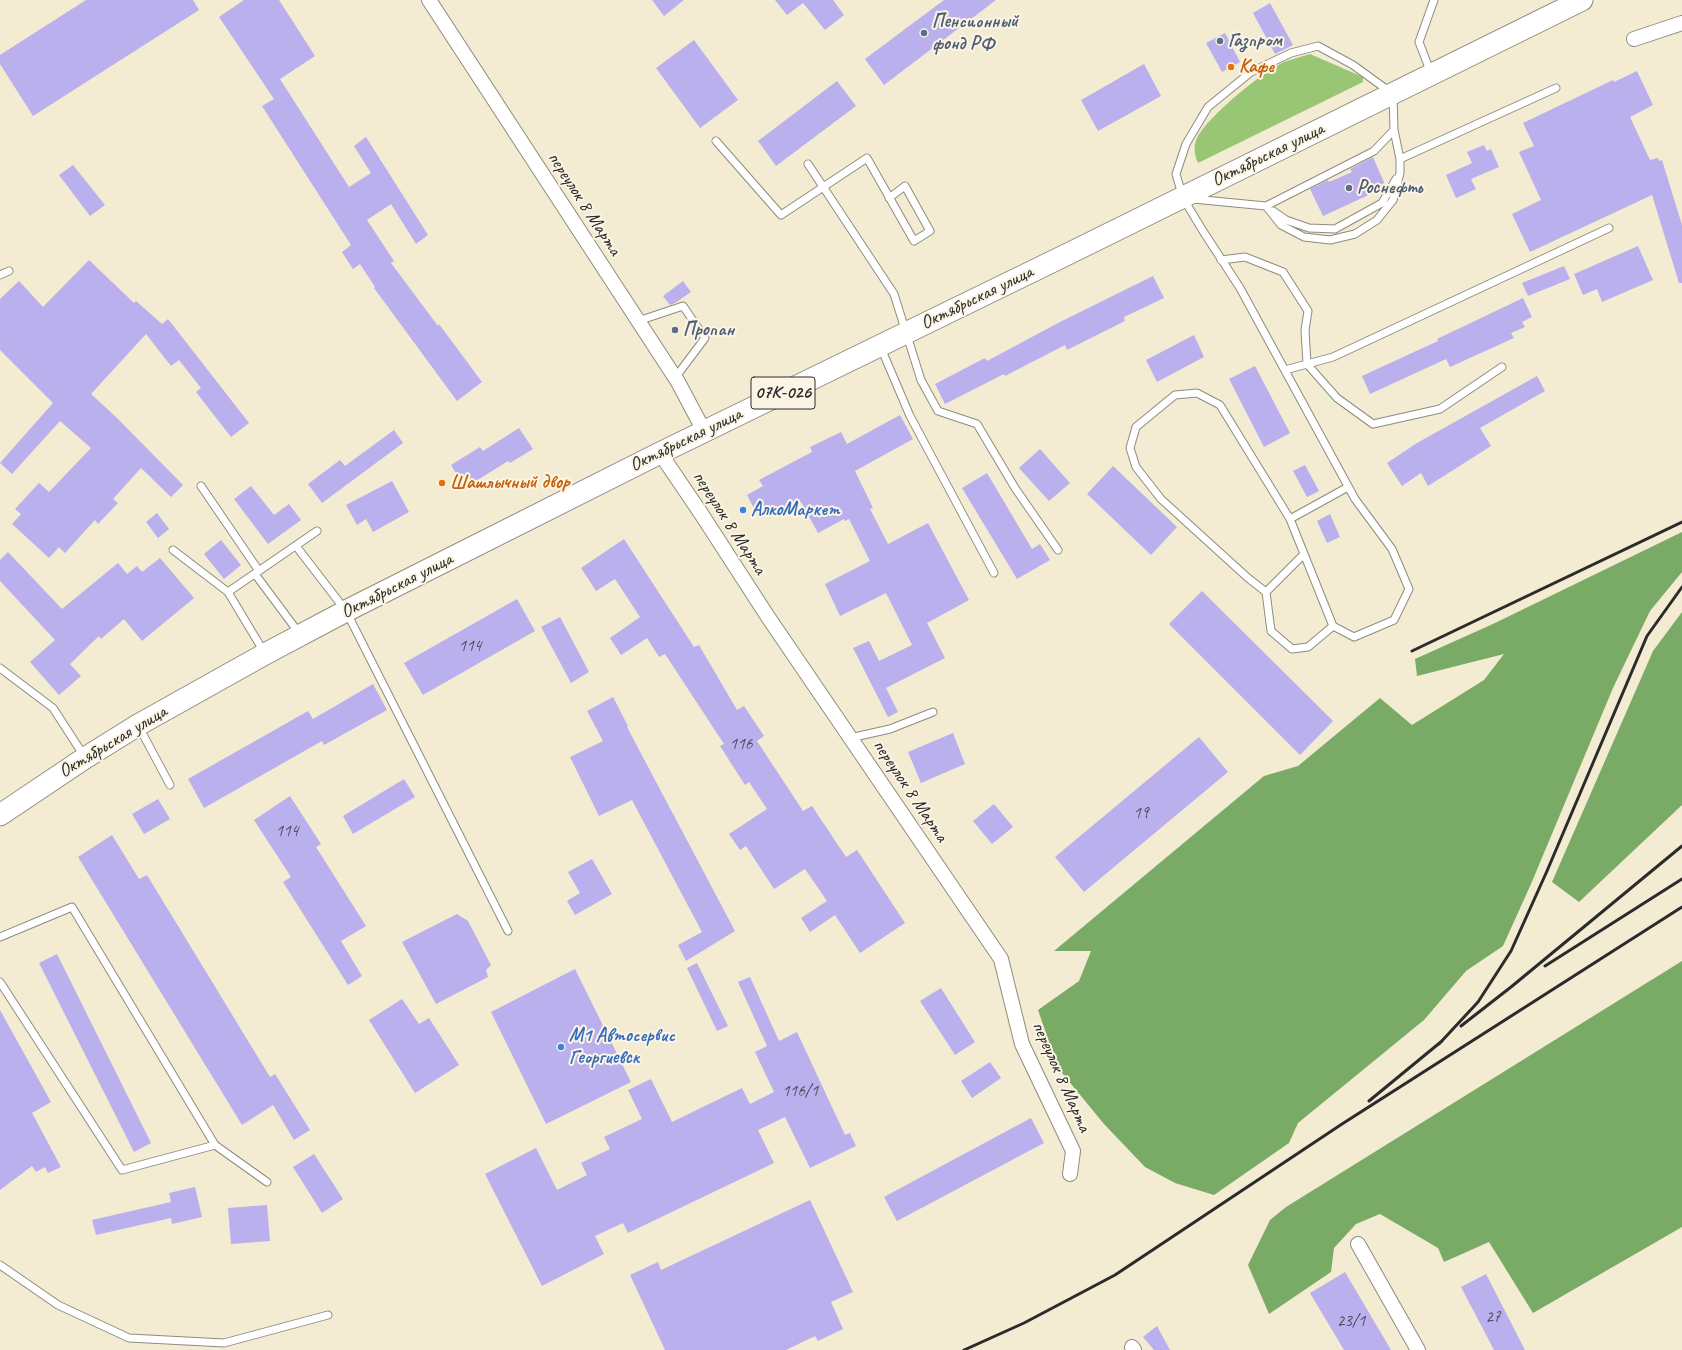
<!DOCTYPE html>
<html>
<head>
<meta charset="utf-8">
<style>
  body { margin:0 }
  canvas { display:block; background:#f3ebd2 }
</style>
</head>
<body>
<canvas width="1682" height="1350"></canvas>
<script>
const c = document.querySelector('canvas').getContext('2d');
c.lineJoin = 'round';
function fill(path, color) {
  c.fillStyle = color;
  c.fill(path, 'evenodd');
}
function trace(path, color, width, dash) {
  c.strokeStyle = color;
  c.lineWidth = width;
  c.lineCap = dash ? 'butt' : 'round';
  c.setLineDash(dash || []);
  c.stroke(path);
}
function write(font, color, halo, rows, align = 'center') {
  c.font = font + ' Caveat,sans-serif';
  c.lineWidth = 4;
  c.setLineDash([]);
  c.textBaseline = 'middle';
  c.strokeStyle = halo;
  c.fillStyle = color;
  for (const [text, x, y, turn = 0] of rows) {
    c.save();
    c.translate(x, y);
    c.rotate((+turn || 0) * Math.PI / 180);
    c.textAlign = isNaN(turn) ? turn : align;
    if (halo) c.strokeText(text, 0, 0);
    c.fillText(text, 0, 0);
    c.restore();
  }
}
const green = new Path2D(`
  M1310,54l53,23v5l-165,81c-4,-9 -5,-18 0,-27 11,-20 64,-64 86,-74 8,-3 17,-5 26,-8z`);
const forest = new Path2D(`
  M1682,532v40l-32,39 -37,77 -82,196 -28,62 -37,25 -42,49 -126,103 -9,20 -75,52 -39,-12 -30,-16 -41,-43 -46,-56 -20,-58 41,-29 12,-30h-37l210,-175 34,-10 82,-68 32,27 72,-45 20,-26 -87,22 -2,-17 80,-36z
  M1682,612v193l-103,97 -27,-20 101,-231z
  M1682,961v266l-149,86 -44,-71 -45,20 -6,-14 -58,-34 -24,10 -22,24 -3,24 -62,42 -21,-49 22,-45 16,-13z`);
const building = new Path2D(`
  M86,0h107l6,10 -166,106 -33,-52v-9z
  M244,0h35l36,56 -35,23 69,108 22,-14 -17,-27 12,-9 62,98 -12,9 -25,-40 -24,16 27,41 -3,2 47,63 1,-2 43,58 -25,19 -83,-113 1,-1 -15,-23 -7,5 -11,-17 9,-7 -89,-139 12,-7 -55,-82z
  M652,0h32l-20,16z
  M775,0h58l11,15 -19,15 -22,-27 -16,12z
  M944,0h52l-112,85 -19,-26z
  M1270,3l23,42 -18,9 -22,-41z
  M1225,33l15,29 -18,10 -16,-29z
  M694,40l44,60 -38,28 -44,-60z
  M1144,64l17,32 -63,35 -17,-31z
  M1637,71l16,34 -23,12 20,43 8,-2 1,3 3,-1 20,65v58h-3l-27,-88 -122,57 -18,-38 29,-14 -22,-48 15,-6 -11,-23 90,-43 1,2z
  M837,81l19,25 -80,60 -18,-25z
  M1484,145l3,6 4,-2 8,18 -28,12 5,10 -20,9 -10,-23 26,-12 -5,-11z
  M1373,157l13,30 -63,29 -13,-27 18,-9 1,2 23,-10 -2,-3z
  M73,165l32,40 -15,11 -31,-41z
  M1638,246l15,34 -51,22 -5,-13 -14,6 -9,-21z
  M89,260l45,43 2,-2 26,23 6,-5 81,104 -18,14 -35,-45 5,-4 -22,-28 -8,6 -25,-32 -55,60 26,24 66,67 -12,12 -30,-29 -28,31 5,4 -20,21 -3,-4 -30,33 -6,-6 -10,11 -37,-34 9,-10 -6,-5 24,-26 10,9 42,-44 -31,-27 -48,53 -12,-11 53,-60 -53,-53v-51l19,-18 24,26z
  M1564,266l6,13 -42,17 -6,-13z
  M1153,276l11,22 -40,19 1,4 -58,29 -2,-5 -60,31 -1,-2 -59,30 -10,-20 50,-26 2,3 71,-38z
  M683,281l8,11 -16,11 -5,2 -7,-9z
  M1523,298l9,19 -10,5 3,5 -14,6 3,5 -64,29 -4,-8 -76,35 -8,-18 76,-35 -1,-2z
  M1194,335l10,22 -47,25 -11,-22z
  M1255,366l35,67 -26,14 -35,-68z
  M1537,376l8,15 -65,37 11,18 -63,40 -7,-13 -19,13 -15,-23 30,-20z
  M900,415l13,24 -58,32 18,37 -3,1 18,35 40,-21 41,77 -42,23 18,35 -59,30 12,24 -10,5 -35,-69 16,-7 10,20 33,-16 -26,-52 -46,23 -15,-32 45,-23 -21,-42 -4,2 -1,-2 -26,14 -17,-31 -27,14 -3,-5 -12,7 -12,-23 16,-9 -4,-6 53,-28 -2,-5 31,-15 6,12z
  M519,428l14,21 -23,14 -2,-2 -43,27 -14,-23 29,-18 3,4z
  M394,430l9,13 -81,60 -14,-19 32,-24 5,6z
  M1040,449l30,34 -21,18 -30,-33z
  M1305,465l14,26 -12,6 -14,-26z
  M1113,466l64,61 -26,28 -64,-61z
  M987,473l45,76 8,-5 10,16 -33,19 -55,-91z
  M392,481l17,31 -36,20 -7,-13 -9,6 -11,-20z
  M251,486l23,29 15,-11 12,16 -33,24 -34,-45z
  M157,513l12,16 -11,9 -12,-16z
  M1330,514l10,23 -13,6 -10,-22z
  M624,539l70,108 5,-2 38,65 7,-4 20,30 -7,5 46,70 9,-5 34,51 11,-7 48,73 -45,30 -25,-38 -25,17 -9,-14 26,-17 -22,-32 -31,20 -28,-43 -6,4 -11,-16 38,-25 -18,-27 -4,3 -25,-39 4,-2 -59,-90 -6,3 -12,-19 -26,17 -11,-17 30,-21 -25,-38 -19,12 -15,-23z
  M221,540l20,25 -17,14 -20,-25z
  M8,552l54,57 56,-46 9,11 10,-8 5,6 18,-14 34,40 -52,43 -18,-22 -23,20 -2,-3 -29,28 11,12 -22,19 -29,-33 25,-22 -55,-59v-21z
  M1202,591l131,130 -33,34 -131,-131z
  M517,599l18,32 -112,64 -19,-32z
  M560,617l29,55 -18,11 -30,-56z
  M373,684l14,26 -63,35 -2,-4 -118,67 -16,-29 120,-68 5,8z
  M613,697l15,29 -1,1 108,204 -49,30 -8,-16 24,-13 -70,-132 -33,16 -29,-59 33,-16 -16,-30z
  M953,733l12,31 -44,19 -13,-31z
  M1199,737l29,35 -144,120 -29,-35z
  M404,779l11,18 -62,37 -10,-18z
  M290,796l31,48 -5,3 50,79 -25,15 21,35 -14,9 -65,-103 8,-5 -37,-57z
  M158,799l12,20 -26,15 -12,-20z
  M994,804l19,23 -21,17 -19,-23z
  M112,835l27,44 8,-4 123,202 5,-3 35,56 -16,10 -21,-35 -31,20 -164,-268z
  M592,859l20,35 -37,21 -8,-14 13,-8 -12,-21z
  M457,914l11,7 23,44 -5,5 2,7 -52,27 -34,-62z
  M57,954l94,189 -17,9 -95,-189z
  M697,963l31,63 -11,5 -30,-63z
  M575,969l56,113 -85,42 -55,-112z
  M750,977l29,64 18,-9 48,103 5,-2 6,13 -46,22 -25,-51 -27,13 16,33 -146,70 -5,-10 -28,13 9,18 -62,32 -57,-112 51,-26 21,42 30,-15 -6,-12 29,-14 -6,-12 38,-18 -14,-29 23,-11 21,43 70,-34 8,16 24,-12 -19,-40 12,-6 -29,-64z
  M941,988l34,54 -20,13 -35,-54z
  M402,999l17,25 10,-6 30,47 -44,28 -46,-73z
  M0,1010l51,92 -19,11 29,54 -13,6 -3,-6 -9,5 -4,-6 -32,24z
  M990,1062l11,16 -29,20 -11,-17z
  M1031,1118l13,25 -147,78 -13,-24z
  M314,1154l29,45 -21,14 -29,-46z
  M195,1187l7,30 -30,7 -1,-6 -75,17 -4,-15 79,-18 -2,-9z
  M810,1200l43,92 -22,10 12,27 -25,12 -3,-5 -29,14h-121l-35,-75 28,-13 3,8z
  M267,1205l3,36 -39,3 -3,-36z
  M1345,1272l46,78h-47l-34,-57z
  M1486,1274l39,76h-31l-33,-63z
  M1157,1326l13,24h-16l-11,-13z`);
const lane = new Path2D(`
  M1431,73l-12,-31 15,-42
  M716,141l65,74 86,-57 47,83 16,-10 -25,-45 -16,12
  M1400,159l156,-71
  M808,164l86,130 27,86 17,31 39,13 38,64 43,62
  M1193,199l73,7 108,-55 20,-21 -1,-36 -40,-29 -35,-19 -27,7 -40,19 -43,35 -22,37 -10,30 7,24 20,33 37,57 115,211 37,50 17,40 -15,31 -40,17 -21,-11 -43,-107 -70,-114 -23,-12 -22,2 -39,32 -6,21 6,19 25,32 87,79 18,14 5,39 21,18 16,-2 25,-21
  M1266,206l15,19 23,12 26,3 25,-6 22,-14 16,-20 7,-27v-14l-6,-29
  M1273,211l13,9 23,8 26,1 47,-26 14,-24
  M1221,260l24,-3 38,15 25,39 -3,19 2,34 30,34 36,26 67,-15 62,-42
  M0,275l9,-4
  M638,321l45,-15 22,32 -30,40
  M881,348l29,68 84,157
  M1285,370l48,-13 276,-129
  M201,486l58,85
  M1290,519l58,-32
  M296,546l50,65 162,320
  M173,550l55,42 36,60
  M255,574l44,59
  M228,592l89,-61
  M1266,592l38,-38
  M0,668l53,40 31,48
  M139,727l31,58
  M850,738l40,-9 43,-17
  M0,937l72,-30 143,238 -93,25 -122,-188
  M215,1145l52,37
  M0,1265l58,40 71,33 95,5 104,-28`);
const street = new Path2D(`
  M429,0l249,382 26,49
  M1634,39l48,-16
  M660,453l42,62 66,102 233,342 21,85 51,107 -3,23
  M1358,1244l60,106
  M1132,1347l2,3`);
const primary = new Path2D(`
  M0,815l85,-57 53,-33 127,-71 81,-43 314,-158 414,-202 508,-251`);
const rail = new Path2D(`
  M1412,651l270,-129
  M1545,966l137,-87
  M1461,1026l50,-39 171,-141
  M1439,1044l39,-42 33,-51 36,-80 100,-235 35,-49
  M1369,1101l73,-60
  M964,1350l60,-27 91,-48 227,-151 340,-217`);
const markers = [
  [924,33,4,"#5c6f8a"],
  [1220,41,4,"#5c6f8a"],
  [1231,67,4,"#e8710a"],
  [1349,188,4,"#5c6f8a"],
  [675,330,4,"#5c6f8a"],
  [442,483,4,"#e8710a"],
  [743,510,4,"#3f7fe0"],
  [561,1047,4,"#3f7fe0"]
];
const numberNames = [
  ["114",470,647],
  ["116",741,745],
  ["19",1141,814],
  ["114",287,832],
  ["116/1",800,1092],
  ["27",1493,1318],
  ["23/1",1351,1322]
];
const shields = [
  [783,393,64]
];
const shieldNames = [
  ["07К-026",783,393]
];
const serviceNames = [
  ["Пенсионный",932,22],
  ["фонд РФ",932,44],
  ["Газпром",1228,41],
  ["Роснефть",1357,188],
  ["Пропан",683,330]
];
const foodNames = [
  ["Кафе",1239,67],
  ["Шашлычный двор",450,483]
];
const streetNames = [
  ["Октябрьская улица",1268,155,-26],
  ["переулок 8 Марта",584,204,57],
  ["Октябрьская улица",977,298,-26],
  ["Октябрьская улица",686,440,-26],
  ["переулок 8 Марта",729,523,57],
  ["Октябрьская улица",397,586,-27],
  ["Октябрьская улица",113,742,-31],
  ["переулок 8 Марта",910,791,56],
  ["переулок 8 Марта",1061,1077,66]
];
const shopNames = [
  ["АлкоМаркет",751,510],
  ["М1 Автосервис",569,1036],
  ["Георгиевск",569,1058]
];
fill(green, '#99c674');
fill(forest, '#7aab66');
fill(building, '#bab0ed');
trace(lane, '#8f8b7e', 9);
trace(street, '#8f8b7e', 16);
trace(primary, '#8f8b7e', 23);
trace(lane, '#fff', 7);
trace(street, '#fff', 14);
trace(primary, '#fff', 21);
trace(rail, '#2b2b2b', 3);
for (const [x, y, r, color] of markers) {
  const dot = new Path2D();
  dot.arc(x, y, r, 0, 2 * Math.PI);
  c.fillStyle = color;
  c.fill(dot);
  trace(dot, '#fcf5e5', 1.5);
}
write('17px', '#4f4c5c', null, numberNames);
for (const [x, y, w] of shields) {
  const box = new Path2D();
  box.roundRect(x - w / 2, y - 16, w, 32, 3);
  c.fillStyle = '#fcf5e5';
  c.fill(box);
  trace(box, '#2b2b2b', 1);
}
write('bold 18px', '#2b2b2b', null, shieldNames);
write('bold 19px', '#4e5e75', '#fcf5e5', serviceNames, 'left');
write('bold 19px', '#c56008', '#fcf5e5', foodNames, 'left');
write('19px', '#2b2b2b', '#fcf5e5', streetNames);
write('bold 19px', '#366cbe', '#fcf5e5', shopNames, 'left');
</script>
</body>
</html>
